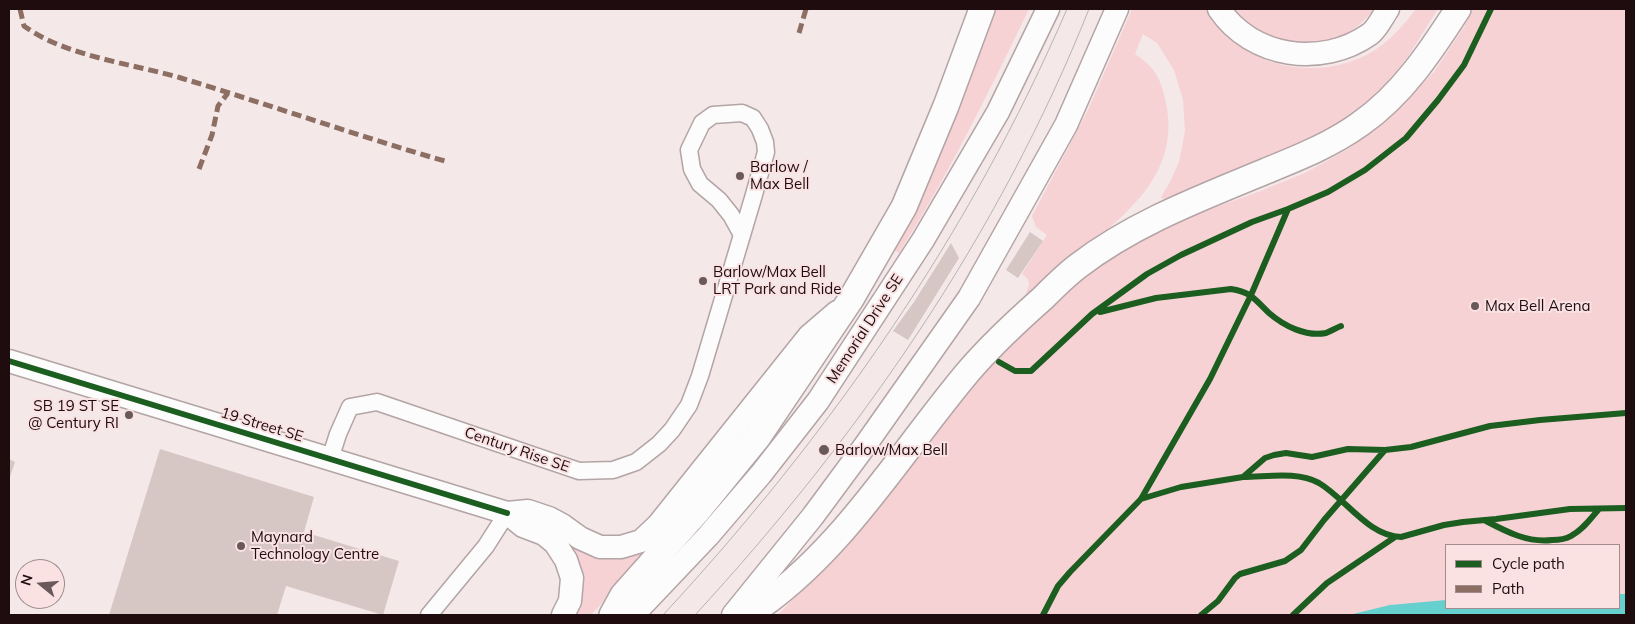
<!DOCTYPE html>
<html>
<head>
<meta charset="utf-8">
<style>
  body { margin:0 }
  #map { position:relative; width:1635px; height:624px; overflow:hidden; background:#f4e8e8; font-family:Mulish,sans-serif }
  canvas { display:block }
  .frame { position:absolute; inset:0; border:10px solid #1f0c0e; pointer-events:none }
  .legend { position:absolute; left:1445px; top:544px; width:175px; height:65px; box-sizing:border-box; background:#fae2e3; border:1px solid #a28c8e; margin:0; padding:6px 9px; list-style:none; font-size:15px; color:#1f0c0e }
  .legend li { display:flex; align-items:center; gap:10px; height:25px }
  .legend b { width:25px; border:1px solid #a28c8e }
  .north { position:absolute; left:15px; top:559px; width:50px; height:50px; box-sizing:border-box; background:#fae2e3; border:1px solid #a28c8e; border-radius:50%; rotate:287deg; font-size:14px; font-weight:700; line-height:20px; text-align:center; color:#1f0c0e }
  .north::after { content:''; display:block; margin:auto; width:18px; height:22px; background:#6a595a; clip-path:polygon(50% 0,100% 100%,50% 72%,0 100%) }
</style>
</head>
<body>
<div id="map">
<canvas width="1635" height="624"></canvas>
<div class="frame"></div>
<ul class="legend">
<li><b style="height:6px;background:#1b5e20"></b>Cycle path</li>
<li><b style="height:6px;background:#8d6e63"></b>Path</li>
</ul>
<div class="north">N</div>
</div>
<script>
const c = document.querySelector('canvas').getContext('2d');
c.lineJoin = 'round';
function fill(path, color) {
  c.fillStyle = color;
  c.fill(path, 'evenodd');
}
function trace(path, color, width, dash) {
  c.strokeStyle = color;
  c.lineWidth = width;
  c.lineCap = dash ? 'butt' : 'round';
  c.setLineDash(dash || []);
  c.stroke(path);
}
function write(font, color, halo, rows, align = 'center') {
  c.font = font + ' Mulish,sans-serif';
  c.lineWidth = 4;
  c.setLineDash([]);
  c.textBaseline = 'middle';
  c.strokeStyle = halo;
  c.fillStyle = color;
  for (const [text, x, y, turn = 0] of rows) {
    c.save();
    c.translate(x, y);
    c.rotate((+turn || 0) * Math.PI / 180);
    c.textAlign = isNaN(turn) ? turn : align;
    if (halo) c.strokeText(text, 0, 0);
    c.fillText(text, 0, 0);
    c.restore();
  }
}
const green = new Path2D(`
  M994,9h35c-40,83 -81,166 -130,244l-6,-4 88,-202z
  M1132,9h75c6,9 13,19 21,27 40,39 110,43 154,9 13,-10 24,-23 34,-36h22l-31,49 -26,33 -28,27 -27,19 -159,66 -6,-6 9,-15 9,-20 6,-31 -2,-31 -9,-30 -17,-27 -14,-9 -8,20c21,14 26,25 31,49 14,67 -34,107 -81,145 -20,17 -41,35 -61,52l5,-16 -1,-5 -6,-5 25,-39 -11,-8 -4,-11 56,-106z
  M1230,9h144c-7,9 -17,19 -28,25 -20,11 -63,11 -83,2 -10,-4 -24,-20 -33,-27z
  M1473,9h153v606h-848l114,-122 19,-37 100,-115 69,-62 56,-37 63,-29 59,-21 47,-19 45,-25 42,-35 42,-41 30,-45zM1446,545h173v63h-173z
  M575,548c22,16 45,6 69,1l4,4 -57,62h-18l-2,-63z`);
const water = new Path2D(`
  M1619,594h7v21h-277l41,-10 56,-5v8h173z`);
const building = new Path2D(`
  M1030,232l13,9 -25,37 -12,-8z
  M951,243l8,15 -51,82 -15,-9 21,-29z
  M160,449l154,48 -10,35 95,29 -16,54 -97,-29 -9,29h-168z
  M9,459l6,3 -6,18z`);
const street = new Path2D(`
  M330,459l8,-25 12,-27 27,-5 202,69 34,-1 23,-8 23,-18 13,-14 17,-25 11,-29 53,-178 13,-46 -1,-10 -5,-13 -7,-11 -11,-5 -29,2 -11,8 -13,27 3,19 8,15 19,16 12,15 11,20
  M429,615l57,-69 21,-33`);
const secondary = new Path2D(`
  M1219,9c33,49 103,59 151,25 7,-5 13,-18 18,-25
  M9,361l498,152 21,-2 21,7 13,7 18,13 20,9h21l20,-6 17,-16 151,-189 28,-24
  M507,513l16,13 21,8 11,9 11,17 6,18 -2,23 -7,14
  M633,615l75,-79 53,-62 57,-73 105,-161 75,-128 50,-103
  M733,615l80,-99 51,-69 105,-149 97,-173 51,-116`);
const primary = new Path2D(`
  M612,615l11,-20 73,-82 62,-76 93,-138 53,-92 42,-101 36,-97
  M748,615c92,-59 151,-161 220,-243 23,-27 49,-51 75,-74 11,-11 23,-23 35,-32 56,-43 123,-68 188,-95 32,-13 65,-26 94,-47 42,-29 71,-73 98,-115`);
const tram = new Path2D(`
  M663,615c166,-179 307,-381 404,-606
  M695,615c164,-178 304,-380 394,-606`);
const quiet = new Path2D(`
  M20,9l4,17c43,31 106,37 157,52 89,27 177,58 267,84
  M799,33l7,-24
  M199,169l13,-34 6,-29 10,-13`);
const cycleway = new Path2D(`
  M1100,312l56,-14 75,-9c21,3 24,11 38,24 15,13 37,24 57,20 5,-2 10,-5 15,-7
  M9,361l498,152
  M999,362l16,9h16l61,-57 55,-40 34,-19 71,-33 36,-13 40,-17 37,-22 41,-32 32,-38 26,-35 27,-56
  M1243,477c24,0 54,-6 76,6 27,16 49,53 82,54l43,-12 19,-3 33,-3 74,-10 56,-1
  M1141,499l40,-12 62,-10 22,-19 9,-3 12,-2 26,4 36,-8 37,1
  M1486,521c21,11 42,22 66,19 6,0 14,-1 19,-4 12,-6 20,-18 28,-27
  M1043,615l15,-29 12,-14 71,-73 69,-120 41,-84 37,-86
  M1201,615l17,-14 17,-23 5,-4 45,-13 16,-11 23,-30 61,-70 26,-3 79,-21 50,-6 86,-7
  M1293,615l34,-32 68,-46`);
const markers = [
  [740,176,5,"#6a595a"],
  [703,281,5,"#6a595a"],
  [1475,306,5,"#6a595a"],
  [129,415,5,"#6a595a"],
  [824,450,6,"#6a595a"],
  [241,546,5,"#6a595a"]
];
const poiNames = [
  ["Barlow /",750,167],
  ["Max Bell",750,184],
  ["Barlow/Max Bell",713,272],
  ["LRT Park and Ride",713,289],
  ["Max Bell Arena",1485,306],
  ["SB 19 ST SE",119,406,"right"],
  ["@ Century RI",119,423,"right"],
  ["Barlow/Max Bell",835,450],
  ["Maynard",251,537],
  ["Technology Centre",251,554]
];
const streetNames = [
  ["Memorial Drive SE",865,329,-57],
  ["19 Street SE",262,425,17],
  ["Century Rise SE",517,450,19]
];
fill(green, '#f7d2d5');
fill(water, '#65d0ce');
fill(building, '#d7c7c4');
trace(street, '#b3a4a5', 19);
trace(secondary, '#b3a4a5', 25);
trace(primary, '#b3a4a5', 28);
trace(street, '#fdfcfc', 16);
trace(secondary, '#fdfcfc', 22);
trace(primary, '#fdfcfc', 25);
trace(tram, '#b7b2b2', 1);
trace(quiet, '#8d6e63', 5, [10, 5]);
trace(cycleway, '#1b5e20', 6);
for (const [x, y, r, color] of markers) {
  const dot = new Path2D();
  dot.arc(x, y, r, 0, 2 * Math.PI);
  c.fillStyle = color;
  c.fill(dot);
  trace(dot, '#fae2e3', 2);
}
write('15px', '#1f0c0e', '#fae2e3', poiNames, 'left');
write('15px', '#1f0c0e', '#fae2e3', streetNames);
</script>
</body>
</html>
